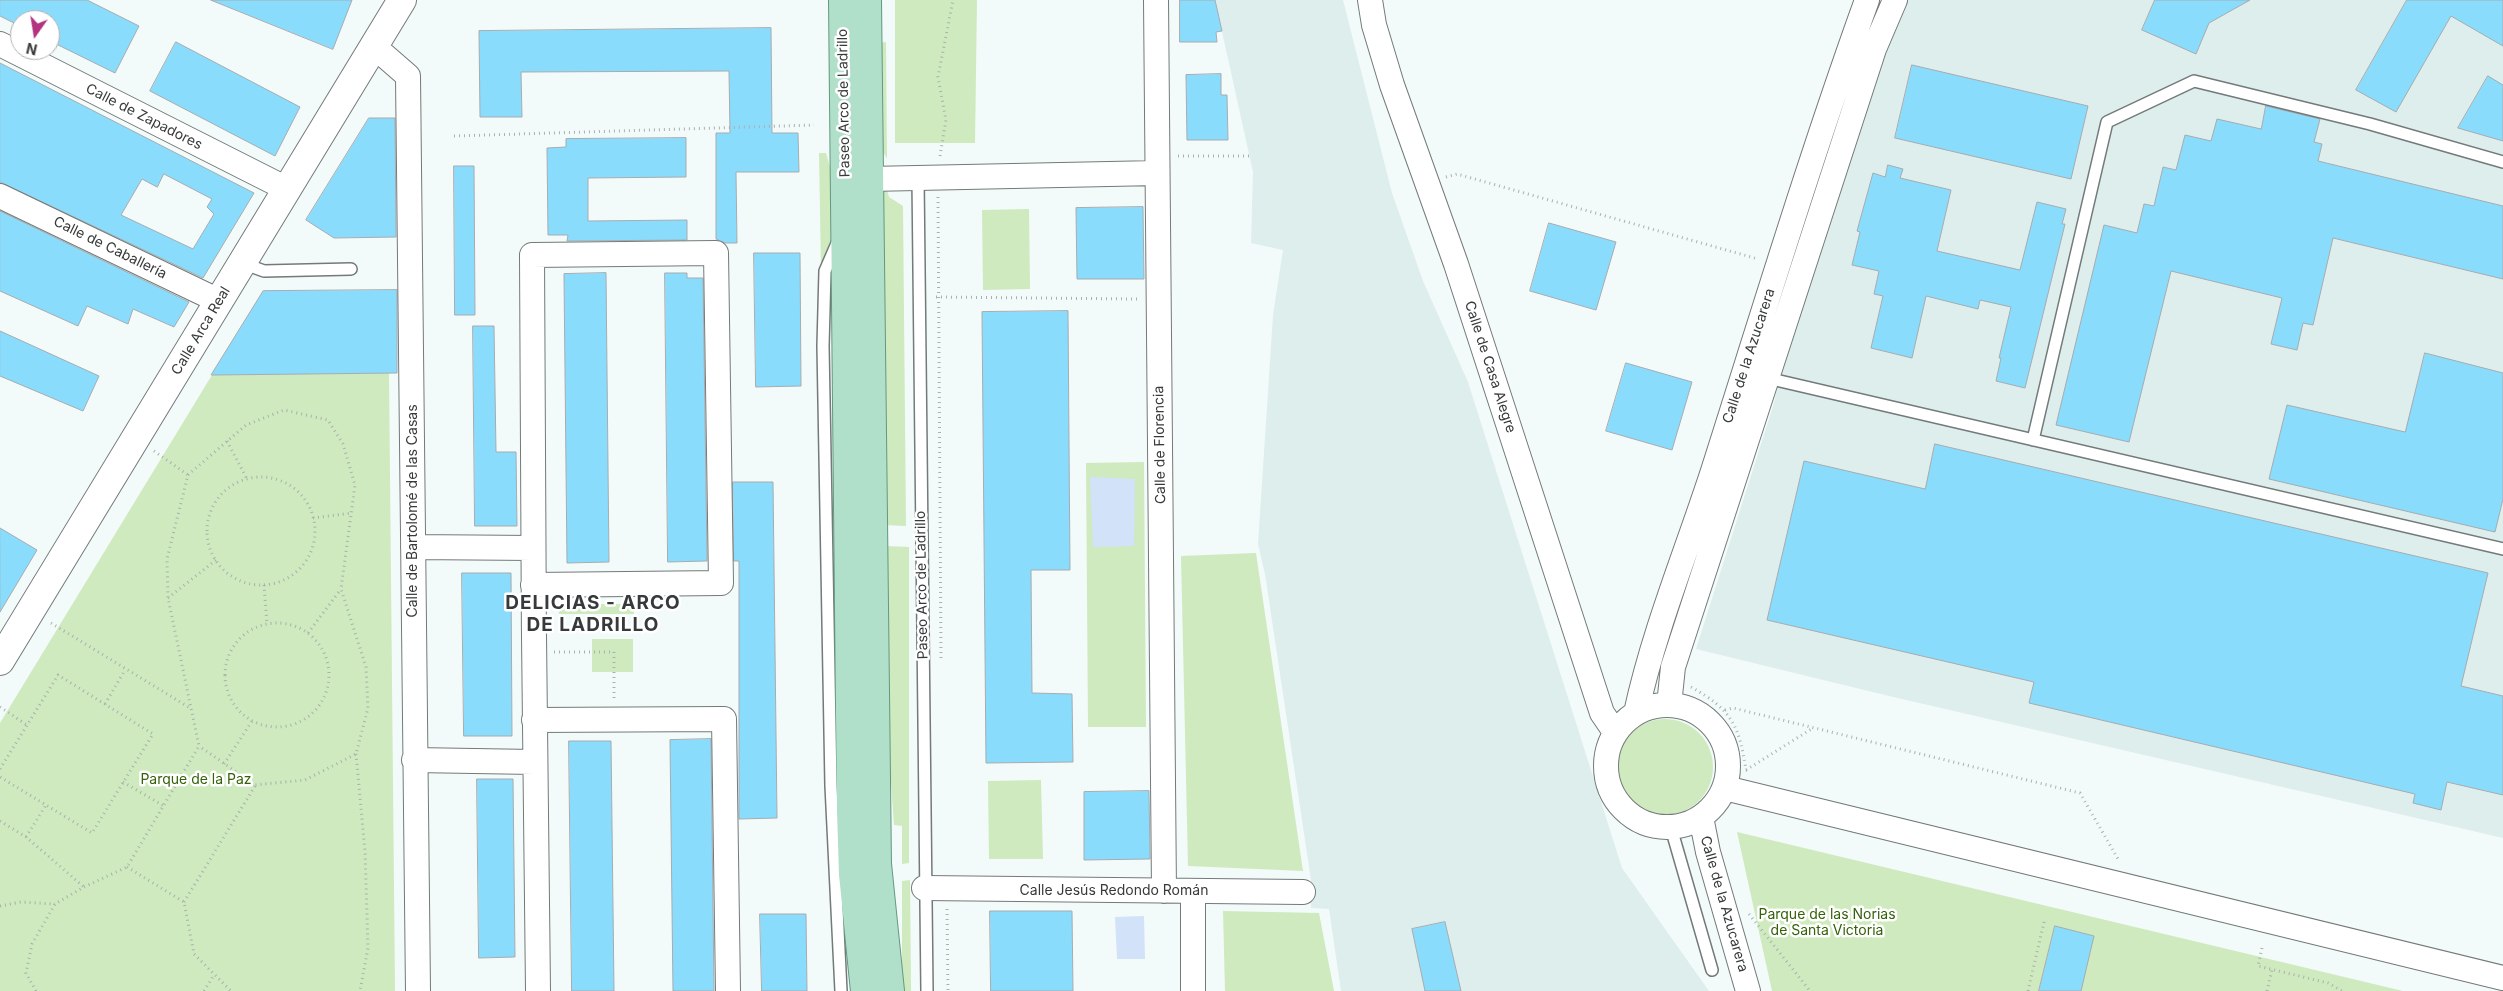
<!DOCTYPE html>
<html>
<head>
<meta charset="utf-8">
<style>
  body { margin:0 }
  #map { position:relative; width:2503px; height:991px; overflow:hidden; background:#f3fafa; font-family:Inter,sans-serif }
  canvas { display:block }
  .north { position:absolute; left:10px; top:10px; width:50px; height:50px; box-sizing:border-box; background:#fff; border:1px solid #afb0b0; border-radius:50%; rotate:193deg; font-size:14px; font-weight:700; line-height:20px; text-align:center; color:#373a3a }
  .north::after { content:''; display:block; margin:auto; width:18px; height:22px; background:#b23380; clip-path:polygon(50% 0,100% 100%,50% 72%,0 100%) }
</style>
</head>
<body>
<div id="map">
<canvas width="2503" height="991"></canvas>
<div class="north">N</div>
</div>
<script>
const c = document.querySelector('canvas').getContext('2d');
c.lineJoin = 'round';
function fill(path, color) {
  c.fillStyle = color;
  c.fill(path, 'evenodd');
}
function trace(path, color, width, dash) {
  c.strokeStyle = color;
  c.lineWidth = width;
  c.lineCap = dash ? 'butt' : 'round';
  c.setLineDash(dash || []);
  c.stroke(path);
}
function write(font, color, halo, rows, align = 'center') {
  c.font = font + ' Inter,sans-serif';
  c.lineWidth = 5;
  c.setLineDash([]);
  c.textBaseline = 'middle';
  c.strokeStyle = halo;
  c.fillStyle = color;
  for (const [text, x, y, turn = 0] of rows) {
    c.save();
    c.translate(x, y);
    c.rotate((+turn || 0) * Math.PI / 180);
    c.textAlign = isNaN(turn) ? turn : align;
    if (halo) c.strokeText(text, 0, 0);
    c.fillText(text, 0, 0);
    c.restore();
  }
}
const built = new Path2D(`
  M1215,0h128l49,193 31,88 45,101 154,486 87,123h-368l-12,-82 -18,-1v-28l-46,-306 -7,-30 15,-229 10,-65 -32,-7 2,-71z
  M1903,0h600v838l-614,-142 -193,-47 78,-246 6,-27z`);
const green = new Path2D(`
  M895,0h82l-2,143h-80z
  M886,42l1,115v2l-6,-11 -2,-105z
  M819,153h7l10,35 1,34 -16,46z
  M887,190l2,7 14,9 3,320 -22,-1 -4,-333z
  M1029,209l1,80 -47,1 -1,-80z
  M389,373l6,618h-395v-268l212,-348z
  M1144,462l2,265h-58l-2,-264z
  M886,546l23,1v316l-7,1v-38l-8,-1 -8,-115z
  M1256,553l47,318 -115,-5 -7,-310z
  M558,604h76v10h-75z
  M592,639h41v33h-41z
  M1617 767a48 48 0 1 1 96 0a48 48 0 1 1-96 0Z
  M1041,780l2,79h-54l-1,-78z
  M1737,832l666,159h-631z
  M910,880l1,111h-9v-110z
  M1223,911l96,2 15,78h-109z`);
const water = new Path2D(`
  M1090,477l45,2 -1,67 -41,1z
  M1144,916l1,43h-28l-2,-42z`);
const building = new Path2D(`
  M0,0h87l52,26 -24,47 -65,-32v-21h-30v6l-20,-10z
  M211,0h141l-19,49z
  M1180,0h35l7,31 -6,1 1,10h-37z
  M2155,0h95l-41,23 -13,31 -54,-24z
  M2407,0h96v46l-52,-30 -55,96 -40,-22z
  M771,28l1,105h26l1,39h-63l1,71h-12l-9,-4v-106h14l-1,-62 -208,1 1,45h-42l-1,-86z
  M176,42l124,65 -25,49 -125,-65z
  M0,63l254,130 -51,85 -203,-96zM164,174l48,25 -5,8 7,7 -21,35 -72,-34 21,-36 15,8z
  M1912,65l176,41 -17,73 -176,-41z
  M1221,74v21h6l1,45h-41l-1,-65z
  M2488,76l15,9v56l-45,-13z
  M2266,106l54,13 -6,23 8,2 -4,17 185,45v73l-170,-41 -20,87 -10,-2 -6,27 -26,-6 11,-46 -111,-27 -42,171 -73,-17 48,-200 33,8 7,-29 10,2 9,-39 13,3 9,-35 26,6 6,-22 44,10z
  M369,118h26l1,119 -62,1 -28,-18z
  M686,138v39l-98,1v43l99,-1v20l-120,1 1,-6h-20l-1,-87 19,-1v-8z
  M1888,165l15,4 -3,9 51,12 -14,61 83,19 17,-68 29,7 -4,15h3l-40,164 -29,-7 5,-23h-2l12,-51 -31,-7 -2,9 -52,-13 -14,62 -41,-10 12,-52 -9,-2 5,-23 -27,-6 8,-33 -3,-1 16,-58 12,4z
  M454,166h20l1,149h-20z
  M1143,207l1,72h-67l-1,-71z
  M0,211l189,91 -15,25 -41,-18 -5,15 -41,-18 -9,20 -78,-35z
  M1549,223l67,19 -20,68 -66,-19z
  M754,253h46l1,133 -45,1z
  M606,273l3,289 -42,1 -3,-289z
  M665,273h22v5h16l4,283 -39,1z
  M397,290v83l-186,2 52,-84z
  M1068,311l2,259h-39l1,123 40,1 1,68 -87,1 -4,-451z
  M473,326h21l2,126h20l1,74h-42z
  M0,331l99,45 -16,35 -83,-35z
  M2425,353l78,20v126l-8,33 -226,-53 18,-74 118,27z
  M1626,363l66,19 -20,68 -66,-19z
  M1935,444l553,129 -27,113 42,10v99l-56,-13 -6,28 -28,-7 2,-9 -386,-91 5,-21 -267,-62 37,-159 121,28z
  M733,482h40l4,336 -38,1v-258h-5z
  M0,528l37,22 -37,62z
  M462,573h49l1,163h-48z
  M711,739l3,252h-41l-3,-251z
  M569,741h42l3,250h-42z
  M477,779h36l2,178 -36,1z
  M1149,791l1,68 -66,1v-68z
  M990,911h82l1,80h-82z
  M760,914h46l1,77h-45z
  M1445,922l16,69h-36l-13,-62z
  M2055,926l39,10 -13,55h-42z`);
const path = new Path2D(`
  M454,136l360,-11
  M940,156l6,-36 -8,-43 15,-77
  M1178,156h72
  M1446,177l11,-3 301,85
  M938,197l3,461
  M936,297l202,2
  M227,441l20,38
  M154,451l34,24
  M207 531a54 54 0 1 1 108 0a54 54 0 1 1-108 0Z
  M313,518l39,-5
  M264,585l3,39
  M168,598l48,-38
  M51,623l139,85
  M225 675a52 52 0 1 1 104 0a52 52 0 1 1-104 0Z
  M308,633l33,-44
  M554,652h60v47
  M1691,687c41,23 48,38 55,83l3,1
  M105,704l20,-34
  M0,707l27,18
  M1725,710l8,-2 347,85 38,66
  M356,754l9,97 3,97 -8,43
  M224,764l28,-43
  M0,769l58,-94 95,59 -61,99 -92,-56
  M1746,770l67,-42
  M123,782l41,24
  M0,821l26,16 58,50
  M26,837l20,-32
  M127,867l57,35 10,52 37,37
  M184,902l71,-116
  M0,906l21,-4 34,2
  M947,909l1,82
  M1749,914l61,77
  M2262,948l-4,18 70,17 14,8
  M36,991l-10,-18 6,-29 23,-40 29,-17 43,-20 72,-121 -31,-148 -1,-39 21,-84 58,-50 38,-15 44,10 15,24 12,41 -14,104 25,78 2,41 -12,46 -51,26 -50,5 -56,-39
  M204,991l10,-16
  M2028,991l17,-73
  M2267,991l5,-21`);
const service = new Path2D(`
  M918,178l9,813
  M838,241l-13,30 -2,75 8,440 10,205
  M242,263l22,8 87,-2
  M1767,378l736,171
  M2033,440l74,-318 87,-41 176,43 133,38
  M1671,828l41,142`);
const minor = new Path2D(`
  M1156,0l8,891
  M1370,0l4,25 18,60 64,179 146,449 13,19
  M0,44l287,145
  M371,50l14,6 23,20 10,915
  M857,193l12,-14 288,-6
  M0,196l219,105
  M413,547l120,1
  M533,585l188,-2 -5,-330 -184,2c1,245 2,491 6,736
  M1606 766a61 61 0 1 1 122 0a61 61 0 1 1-122 0Z
  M1669,705l4,-38 201,-618 21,-49
  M1636,713c18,-83 51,-162 77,-242 50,-157 98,-316 154,-471
  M534,720l190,-1 4,272
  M414,760l120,2
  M1725,788l778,190
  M1701,817l7,35 40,139
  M924,888l379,4
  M1193,891v100`);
const tertiary = new Path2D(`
  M0,661l402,-661`);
const primary = new Path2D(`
  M843,0l8,810 2,64 12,117
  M867,0l10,864 13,127`);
const streetNames = [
  ["Paseo Arco de Ladrillo",844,103,-91],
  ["Calle de Zapadores",144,117,27],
  ["Calle de Caballería",110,248,26],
  ["Calle Arca Real",201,331,-59],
  ["Calle de la Azucarera",1749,356,-72],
  ["Calle de Casa Alegre",1490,367,72],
  ["Calle de Florencia",1160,445,-91],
  ["Calle de Bartolomé de las Casas",413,511,-90],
  ["Paseo Arco de Ladrillo",922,585,-91],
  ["Calle Jesús Redondo Román",1114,891],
  ["Calle de la Azucarera",1724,904,74]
];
const parkNames = [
  ["Parque de la Paz",196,780],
  ["Parque de las Norias",1827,915],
  ["de Santa Victoria",1827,931]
];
const districtNames = [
  ["DELICIAS - ARCO",593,603],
  ["DE LADRILLO",593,625]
];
fill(built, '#ddeeed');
fill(green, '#ceeabe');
fill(water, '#d1e2f9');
fill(building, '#8adcfd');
trace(building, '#a6acaf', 1);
trace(service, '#737a79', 14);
trace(minor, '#737a79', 26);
trace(tertiary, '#737a79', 30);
trace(primary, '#649881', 30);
trace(path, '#abb0b0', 3, [1, 4]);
trace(service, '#fff', 11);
trace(minor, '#fff', 24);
trace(tertiary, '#fff', 28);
trace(primary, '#b0dfca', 28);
write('14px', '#373a3a', '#fff', streetNames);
write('14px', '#356108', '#fff', parkNames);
c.letterSpacing = '1px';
write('bold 19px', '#373a3a', '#fff', districtNames);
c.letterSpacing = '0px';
</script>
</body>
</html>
